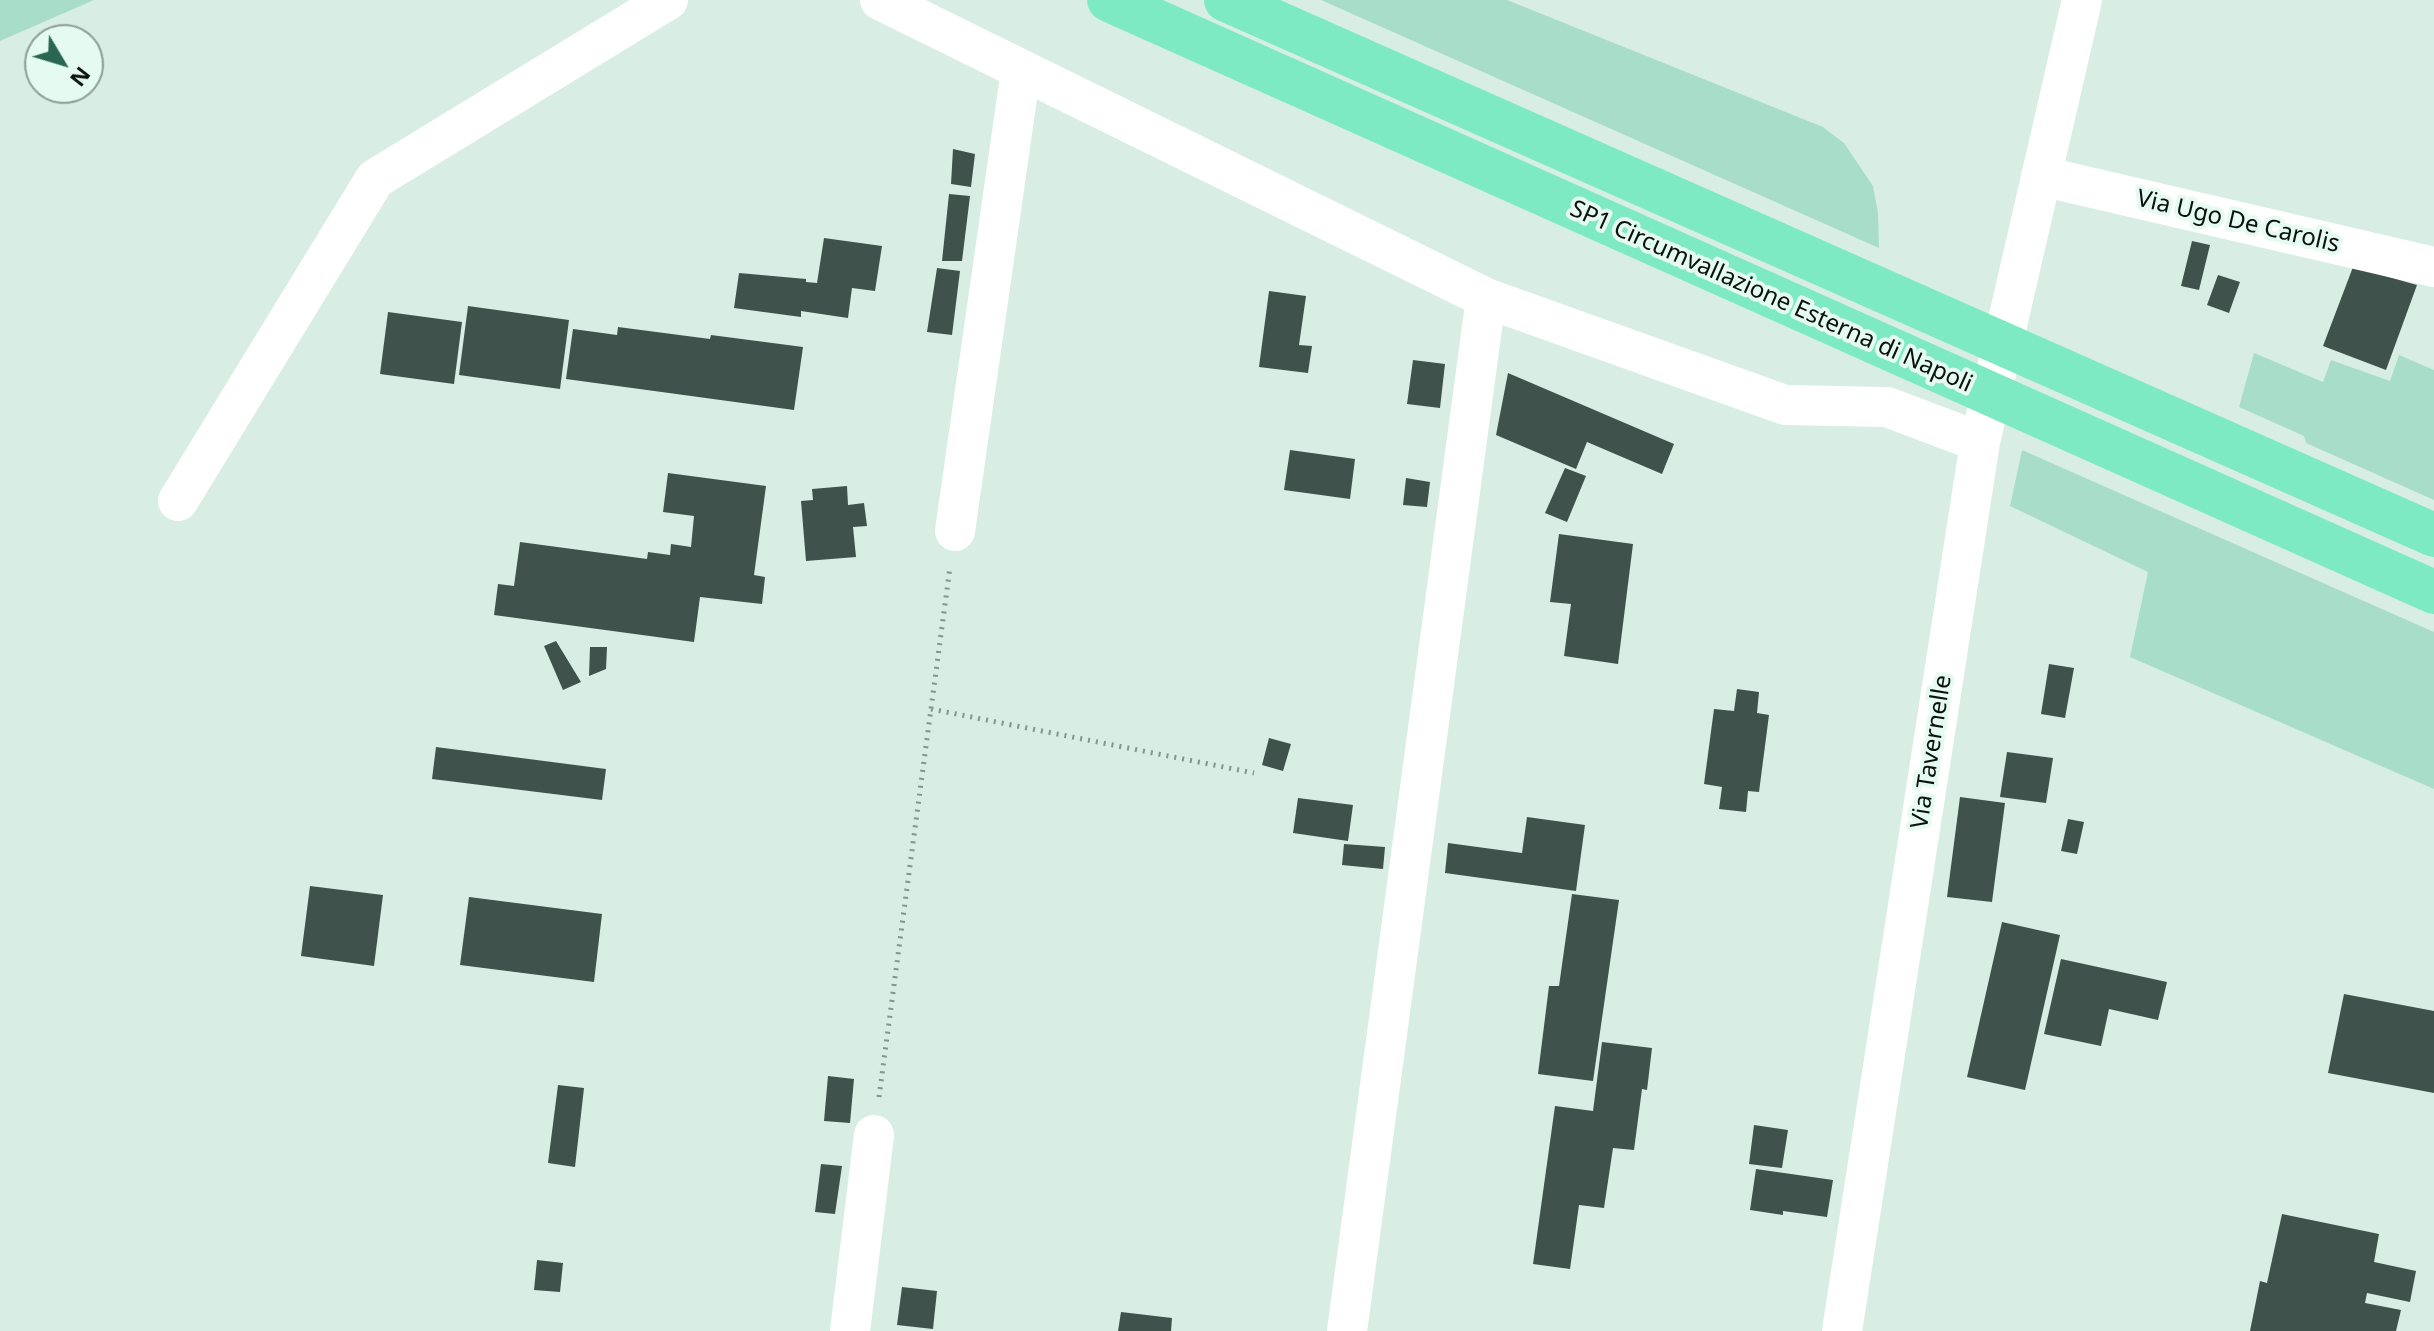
<!DOCTYPE html>
<html>
<head>
<meta charset="utf-8">
<style>
  body { margin:0 }
  #map { position:relative; width:2434px; height:1331px; overflow:hidden; background:#d8eee5; font-family:"Noto Sans",sans-serif }
  canvas { display:block }
  .north { position:absolute; left:24px; top:24px; width:80px; height:80px; box-sizing:border-box; background:#e5fbf2; border:2px solid #8d9d97; border-radius:50%; rotate:128deg; font-size:22px; font-weight:700; line-height:32px; text-align:center; color:#0a110e }
  .north::after { content:''; display:block; margin:auto; width:28px; height:36px; background:#296753; clip-path:polygon(50% 0,100% 100%,50% 72%,0 100%) }
</style>
</head>
<body>
<div id="map">
<canvas width="2434" height="1331"></canvas>
<div class="north">N</div>
</div>
<script>
const c = document.querySelector('canvas').getContext('2d');
c.lineJoin = 'round';
function fill(path, color) {
  c.fillStyle = color;
  c.fill(path, 'evenodd');
}
function trace(path, color, width, dash) {
  c.strokeStyle = color;
  c.lineWidth = width;
  c.lineCap = dash ? 'butt' : 'round';
  c.setLineDash(dash || []);
  c.stroke(path);
}
function write(font, color, halo, rows, align = 'center') {
  c.font = font + ' "Noto Sans",sans-serif';
  c.lineWidth = 8;
  c.setLineDash([]);
  c.textBaseline = 'middle';
  c.strokeStyle = halo;
  c.fillStyle = color;
  for (const [text, x, y, turn = 0] of rows) {
    c.save();
    c.translate(x, y);
    c.rotate((+turn || 0) * Math.PI / 180);
    c.textAlign = isNaN(turn) ? turn : align;
    if (halo) c.strokeText(text, 0, 0);
    c.fillText(text, 0, 0);
    c.restore();
  }
}
const green = new Path2D(`
  M0,0h94l-94,41z
  M1321,0h186l316,127 21,16 29,43 5,27 1,35z
  M2254,353l69,29 8,-22 59,21 9,-26 35,15v130l-128,-57 -2,-7 -65,-29z
  M2022,450l412,182v157l-304,-132 18,-85 -138,-66z`);
const building = new Path2D(`
  M953,149l22,5 -4,33 -20,-3z
  M949,194l21,2 -8,65h-20z
  M824,238l58,8 -7,45 -23,-3 -4,30 -47,-7v6l-67,-9 5,-35 67,6v3l11,1z
  M2192,241l18,4 -11,45 -18,-4z
  M2353,267l64,18 -31,85 -63,-24z
  M937,268l23,3 -8,64 -25,-3z
  M2218,275l22,7 -11,31 -22,-8z
  M1269,291l37,5 -7,49 13,1 -4,27 -49,-6z
  M468,306l101,14 -9,69 -101,-14z
  M388,312l74,10 -8,62 -74,-10z
  M618,327l92,12 1,-4 92,12 -9,63 -228,-31 7,-50 44,6z
  M1413,360l32,4 -5,44 -33,-4z
  M1508,373l166,71 -12,30 -75,-32 -11,27 -80,-34z
  M1290,450l65,9 -5,40 -66,-9z
  M1565,468l21,8 -19,46 -22,-9z
  M668,473l98,13 -12,89 11,2 -3,27 -62,-7 -6,45 -200,-27 4,-31 16,2 6,-44 127,17 1,-7 22,3 1,-11 20,3 3,-31 -31,-4z
  M1406,478l24,4 -3,25 -24,-2z
  M847,486l1,19 16,-2 3,23 -14,1 3,30 -50,4 -5,-60 12,-1 -1,-11z
  M1559,534l74,10 -15,120 -54,-8 7,-52 -21,-2z
  M556,641l25,41 -18,8 -19,-44z
  M590,647h17l-1,22 -17,7z
  M2049,664l25,4 -9,50 -24,-4z
  M1737,689l22,3 -2,21 12,2 -10,77 -11,-1 -2,21 -27,-3 3,-22 -18,-3 10,-75 20,2z
  M1269,738l22,6 -8,27 -21,-6z
  M436,747l170,22 -4,31 -170,-21z
  M2007,752l46,6 -7,45 -46,-6z
  M1960,797l45,6 -13,99 -45,-5z
  M1298,798l55,7 -5,36 -55,-8z
  M1527,817l58,8 -9,66 -131,-18 3,-30 74,10z
  M2068,819l16,3 -7,32 -16,-3z
  M1344,844l41,3 -2,22 -41,-4z
  M310,886l73,9 -9,71 -73,-10z
  M1572,894l47,6 -26,181 -55,-7 11,-88h10z
  M469,897l133,17 -8,68 -134,-17z
  M2002,922l58,13 -35,155 -58,-13z
  M2061,959l106,23 -9,38 -49,-11 -8,37 -57,-12z
  M2344,994l90,17v82l-106,-20z
  M1602,1042l50,6 -5,42 -5,-1 -8,61 -21,-2 -9,60 -25,-3 -9,64 -37,-5 22,-158 38,5z
  M828,1076l26,3 -4,44 -26,-2z
  M558,1085l26,3 -9,79 -27,-4z
  M1754,1125l34,5 -6,38 -33,-4z
  M821,1164l21,2 -7,48 -20,-2z
  M1756,1169l77,11 -6,37 -44,-6v4l-33,-5z
  M2282,1214l97,20 -5,28 42,9 -6,31 -43,-9 -2,10 36,7 -5,21h-146l10,-50 7,2z
  M537,1260l26,3 -3,29 -26,-2z
  M902,1287l35,4 -4,38 -36,-4z
  M1121,1312l51,6 -1,13h-53z`);
const path = new Path2D(`
  M931,709l323,64
  M879,1097l71,-530`);
const minor = new Path2D(`
  M880,0l606,298 299,107 102,2 93,35
  M2041,176l393,91
  M178,501l197,-322 293,-179
  M955,531l66,-461
  M850,1331l24,-196
  M1347,1331l139,-1033
  M1842,1331l138,-889 102,-442`);
const highway = new Path2D(`
  M1109,0l1325,592
  M1226,0l1208,535`);
const streetNames = [
  ["Via Ugo De Carolis",2238,222,13],
  ["SP1 Circumvallazione Esterna di Napoli",1771,297,24],
  ["Via Tavernelle",1932,752,-81]
];
fill(green, '#a8dec9');
fill(building, '#3f524b');
trace(path, '#84948e', 5, [2, 6]);
trace(minor, '#fff', 40);
trace(highway, '#7eeac4', 44);
write('24px', '#0a110e', '#e5fbf2', streetNames);
</script>
</body>
</html>
